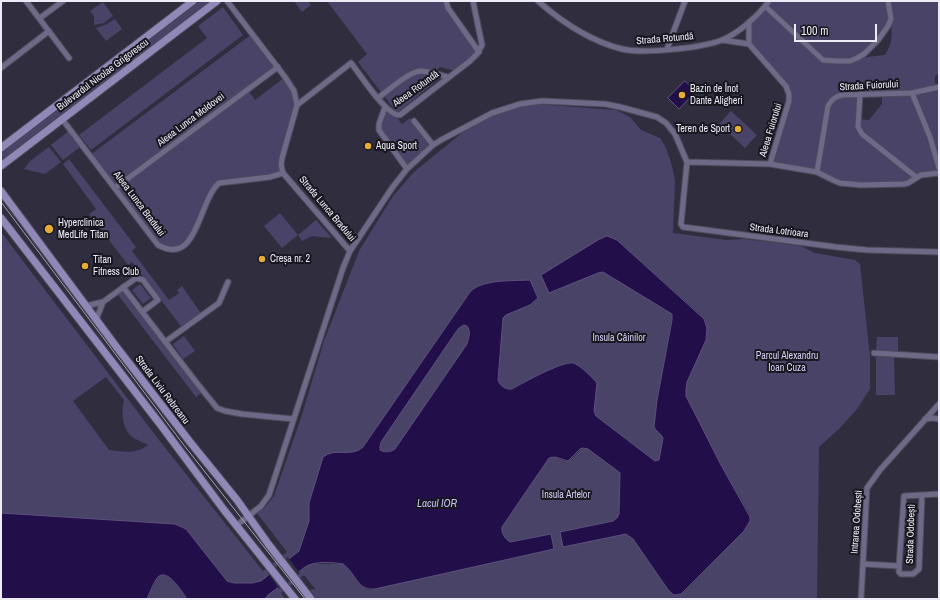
<!DOCTYPE html>
<html>
<head>
<meta charset="utf-8">
<style>
  body { margin:0 }
  #map { position:relative; width:940px; height:600px; overflow:hidden; background:#302d3f; font-family:"Archivo Narrow",sans-serif }
  canvas { display:block }
  .frame { position:absolute; inset:0; border:2px solid #ecebf6; pointer-events:none }
  .scale { position:absolute; left:794px; top:24px; width:83px; height:18px; box-sizing:border-box; border:2px solid #ecebf6; border-top:0; padding-left:5px; font-size:12px; line-height:14px; white-space:nowrap; color:#ecebf6; -webkit-text-stroke:3px #18171f; paint-order:stroke }
</style>
</head>
<body>
<div id="map">
<canvas width="940" height="600"></canvas>
<div class="frame"></div>
<div class="scale">100 m</div>
</div>
<script>
const c = document.querySelector('canvas').getContext('2d');
c.lineJoin = 'round';
function fill(path, color) {
  c.fillStyle = color;
  c.fill(path, 'evenodd');
}
function trace(path, color, width, dash) {
  c.strokeStyle = color;
  c.lineWidth = width;
  c.lineCap = dash ? 'butt' : 'round';
  c.setLineDash(dash || []);
  c.stroke(path);
}
function write(font, color, halo, rows, align = 'center') {
  c.font = font + ' "Archivo Narrow",sans-serif';
  c.lineWidth = 4;
  c.setLineDash([]);
  c.textBaseline = 'middle';
  c.strokeStyle = halo;
  c.fillStyle = color;
  for (const [text, x, y, turn = 0] of rows) {
    c.save();
    c.translate(x, y);
    c.rotate((+turn || 0) * Math.PI / 180);
    c.textAlign = isNaN(turn) ? turn : align;
    if (halo) c.strokeText(text, 0, 0);
    c.fillText(text, 0, 0);
    c.restore();
  }
}
const green = new Path2D(`
  M200,1h11l-210,160v-8z
  M294,1h14l3,4 -9,7z
  M327,1h119l33,51 -23,19 -16,-4 -8,6 10,3 -45,37 -39,-51 9,-8z
  M769,1h170v71l-4,5v10h4v86h-14l-17,10 -57,1 -34,-12 -47,-8 19,-70 -40,-50v-22zM891,20c1,15 2,22 -6,35l-27,3 30,-32zM860,94h22v10l-13,16 -10,-1z
  M103,2l10,14 -9,7 -10,2v-9l-4,-5z
  M223,7l20,28 -152,115 -12,-15 128,-97 -9,-12z
  M115,19l7,10 -16,12 -10,-13 9,-3z
  M252,34l26,33 -30,23 7,10 30,-23 6,8 6,20 -15,53 1,15 -64,10 -34,63 -21,2 -74,-93z
  M535,104l81,6 14,7 11,13 19,8 5,8 6,16 4,18 -2,53 53,7 18,-1 26,3 31,4 14,7 40,7 5,4 10,93v32l-13,20 -17,19 -21,19 -2,152h-500l-7,-9 3,-1 3,1 -12,-15 -23,18 4,6h-20l3,-4 41,-31h34c10,7 14,23 26,26l184,-41 -2,-15 -41,8c-5,-3 -9,-9 -8,-15l47,-69 4,-1c4,0 8,3 12,4 8,0 12,-10 18,-13l5,1 27,20 5,4 -1,41 -2,4 -4,3 -53,11 66,2 7,5 36,52 15,1 60,-61 6,-10v-6l-29,-50 -35,-69v-7l1,-7 19,-42 1,-7 -2,-14 -88,-79 -10,-4 -9,37 5,-1 6,3 61,37 2,5 -15,83 -3,27c2,5 7,6 9,11l-3,20 -2,3h-3l-59,-45 -2,-5 3,-28 -22,-19 -31,8 -32,17c-6,1 -12,-3 -14,-9l5,-62 3,-3 24,-10 8,-7 -8,-18c-18,1 -48,-1 -60,12l-107,155 -8,5 -32,5 -14,46v18l-10,30 -38,30 -9,2h-18l-7,-2 -41,-52 -11,-5 -174,-11v-281l158,208 104,131 24,-19 -30,-39 9,-7 8,-10 28,-81 22,-74 35,-90 34,-55 21,-24 49,-40 37,-21 20,-5zM106,377l18,23c-3,11 -2,28 7,36 5,4 12,6 17,9 -11,9 -25,7 -39,5l-36,-49z
  M385,107l10,8 7,9 8,-6 20,30 -23,21 -28,-39z
  M731,111l26,24 -12,13 -26,-24z
  M69,131l11,16 -17,13 -12,-15z
  M49,147l12,15 -16,12 -21,-5 6,-8z
  M69,159l67,88 -4,4 37,49 10,-7 -2,-3 5,-4 20,29 -19,14 -51,-67 -4,3 -39,-51 7,-5 -33,-45z
  M280,213l18,22 18,-15 16,18 -20,-2 -10,5 -4,-6 -16,13 -18,-22z
  M140,284l11,14 -8,6 -11,-14z
  M123,289l79,103 -6,5 -78,-102 -4,3 -1,-1z
  M464,325l3,1c4,5 2,12 0,18l-72,105 -4,2h-10l-1,-4 1,-5 77,-113z
  M184,336l11,15 -12,8 -10,-15z
  M877,337h21v14h-22z
  M876,357h18l1,38h-19z
  M160,575c13,-1 20,15 27,24h-40l10,-20z`);
const water = new Path2D(`
  M685,81l11,10 -17,18 -11,-11z
  M607,236l10,4 87,79 3,9 -1,12 -19,42 -1,7v7l35,69 29,52v4l-6,10 -63,63 -7,1 -5,-4 -36,-52 -7,-5 -63,13 -3,-15 53,-11 4,-3 2,-4 1,-41 -5,-4 -27,-20 -5,-1 -3,1 -12,12 -13,-4 -6,1 -47,69c-1,6 3,12 8,15l41,-8 3,15 -179,40c-18,2 -19,-16 -32,-25 -11,-2 -29,-3 -38,3l-37,28 -3,4h-78c-5,-7 -20,-33 -30,-21 -4,6 -7,14 -10,21h-146v-86l174,11 11,5 41,52 7,2h18l9,-2 38,-30 10,-30v-18l14,-46c12,-10 29,1 40,-10l107,-155c12,-13 42,-11 60,-12l8,18 -8,7 -24,10 -3,3 -5,62c2,6 8,10 14,9 11,-6 50,-28 61,-26 6,1 20,15 24,20l-3,28 2,5 59,45 4,-1 4,-22c-2,-5 -7,-6 -9,-11l3,-27 15,-80v-6l-69,-42 -5,1 -49,20 -8,-18 57,-35zM464,325l3,1c4,5 2,12 0,18l-72,105c-4,3 -10,4 -15,1v-3l1,-5 77,-113z`);
const pier = new Path2D(`
  M288,557l12,16 -21,16 -11,-16z`);
const minor = new Path2D(`
  M26,1l43,57
  M227,1l58,76 9,14 3,14 -15,53 -1,7 2,8 67,78
  M446,1l2,7 31,44
  M538,1c25,22 52,40 84,48 22,5 80,-1 100,-9 17,-7 37,-25 47,-39
  M765,6l58,54 13,1h14l7,-3 7,-4 14,-14 10,-14 3,-7 -3,-18
  M40,18l23,-17
  M722,40l27,4 37,42 3,8v7l-19,63
  M749,44v-22
  M667,49l18,-48
  M1,68l48,-37
  M912,93l18,44 9,31
  M860,94l-2,33 4,7 54,43
  M378,98c10,-7 30,-26 42,-27 9,0 19,4 28,6
  M297,105l54,-42c9,11 36,54 49,52l70,-54 7,-7 5,-9 -9,-44
  M385,107l-6,17v6l28,39
  M62,119l96,126c40,22 40,-44 61,-62l51,-6 13,-4
  M414,121l19,24
  M687,162l83,2 47,8 16,8 7,3 21,2 43,-1 4,-1 13,-8 18,-2
  M817,172l11,-66c4,-7 7,-9 14,-11l70,-2 27,-6
  M115,188l163,-121
  M123,287l73,95 21,26 8,3 17,3 51,5
  M86,306l17,-4 33,-24 7,2 15,20 -16,12
  M96,320l7,-18
  M165,342l54,-39 9,-21
  M874,353l65,4
  M925,419l8,-1 6,1
  M237,525l24,-19 8,-11 74,-227 7,-17 42,-63 15,-19 26,-24 8,-5 51,-27 28,-9 22,-3 63,3 15,3 37,10 9,6 9,11 12,28 -6,62 2,3 153,20 31,3 72,2
  M863,564l36,2 5,-70 35,-2
  M899,566v6l2,2h12l6,-5 3,-74
  M861,599l6,-111 13,-18 59,-66`);
const secondary = new Path2D(`
  M1,148l192,-147
  M1,166l216,-165
  M1,191l114,154 75,97 47,58 32,45 42,54
  M1,218l159,206 64,86 71,89`);
const tram = new Path2D(`
  M1,202l182,242 122,155`);
const markers = [
  [682,95,4,"#e6ad36"],
  [738,129,4,"#e6ad36"],
  [368,146,4,"#e6ad36"],
  [49,229,5,"#e6ad36"],
  [262,259,4,"#e6ad36"],
  [85,266,4,"#e6ad36"]
];
const streetNames = [
  ["Strada Rotundă",665,39,-5],
  ["Bulevardul Nicolae Grigorescu",103,75,-37],
  ["Strada Fuiorului",869,86,-3],
  ["Aleea Rotundă",416,89,-36],
  ["Aleea Lunca Moldovei",191,120,-37],
  ["Aleea Fuiorului",771,130,-73],
  ["Aleea Lunca Bradului",139,204,53],
  ["Strada Lunca Bradului",327,209,50],
  ["Strada Lotrioara",779,231,7],
  ["Strada Liviu Rebreanu",162,390,53],
  ["Intrarea Odobești",857,522,-86],
  ["Strada Odobești",911,534,-88]
];
const poiNames = [
  ["Bazin de Înot",690,89],
  ["Dante Aligheri",690,101],
  ["Teren de Sport",730,129,"right"],
  ["Aqua Sport",376,146],
  ["Hyperclinica",58,223],
  ["MedLife Titan",58,235],
  ["Creșa nr. 2",270,259],
  ["Titan",93,260],
  ["Fitness Club",93,272]
];
const parkNames = [
  ["Insula Câinilor",619,338],
  ["Parcul Alexandru",787,356],
  ["Ioan Cuza",787,368],
  ["Insula Artelor",566,495]
];
const waterNames = [
  ["Lacul IOR",437,504]
];
fill(green, '#494368');
fill(water, '#220f4a');
trace(water, '#5f517e', 1);
fill(pier, '#302d3f');
trace(minor, '#4e4b5c', 7);
trace(secondary, '#4e4b5c', 9);
trace(minor, '#6d6986', 5);
trace(secondary, '#9089b7', 7);
trace(tram, '#a3a2af', 1);
for (const [x, y, r, color] of markers) {
  const dot = new Path2D();
  dot.arc(x, y, r, 0, 2 * Math.PI);
  c.fillStyle = color;
  c.fill(dot);
  trace(dot, '#18171f', 1.5);
}
write('10px', '#ecebf6', '#18171f', streetNames);
write('10px', '#ecebf6', '#18171f', poiNames, 'left');
write('10px', '#d4cff5', '#18171f', parkNames);
write('italic 11px', '#c7bff7', '#18171f', waterNames);
</script>
</body>
</html>
